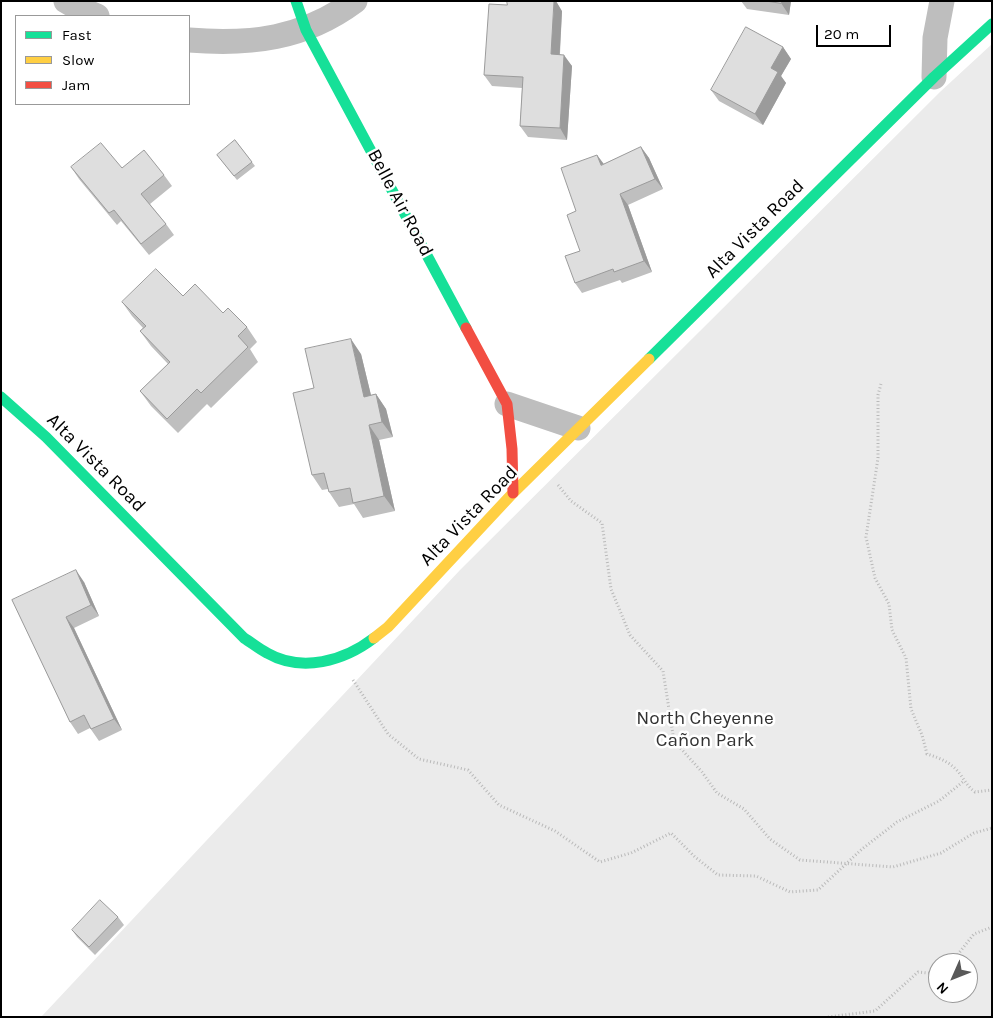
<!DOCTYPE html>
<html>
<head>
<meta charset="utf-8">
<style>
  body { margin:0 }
  #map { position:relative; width:993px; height:1018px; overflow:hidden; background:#fff; font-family:Karla,sans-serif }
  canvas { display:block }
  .frame { position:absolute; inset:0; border:2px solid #000; pointer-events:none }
  .legend { position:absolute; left:15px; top:15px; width:175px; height:90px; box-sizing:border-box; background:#fff; border:1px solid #999; margin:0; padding:6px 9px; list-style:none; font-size:15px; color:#000 }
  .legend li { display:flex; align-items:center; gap:10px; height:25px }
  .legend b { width:25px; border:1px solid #999 }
  .north { position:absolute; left:928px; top:953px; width:50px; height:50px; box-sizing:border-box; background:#fff; border:1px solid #999; border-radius:50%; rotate:226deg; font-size:14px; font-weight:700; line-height:20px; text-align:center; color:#000 }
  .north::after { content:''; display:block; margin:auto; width:18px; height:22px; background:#595959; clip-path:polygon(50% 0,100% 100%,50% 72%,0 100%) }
  .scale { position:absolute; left:816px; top:25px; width:75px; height:22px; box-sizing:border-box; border:2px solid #000; border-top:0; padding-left:6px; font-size:15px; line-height:18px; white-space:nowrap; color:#000; -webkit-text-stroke:4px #fff; paint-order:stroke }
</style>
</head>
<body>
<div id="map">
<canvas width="993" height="1018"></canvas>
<div class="frame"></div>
<ul class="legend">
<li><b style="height:6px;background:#16e098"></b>Fast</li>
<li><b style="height:6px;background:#ffcf43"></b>Slow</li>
<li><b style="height:6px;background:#f24e42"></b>Jam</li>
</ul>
<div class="north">N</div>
<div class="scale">20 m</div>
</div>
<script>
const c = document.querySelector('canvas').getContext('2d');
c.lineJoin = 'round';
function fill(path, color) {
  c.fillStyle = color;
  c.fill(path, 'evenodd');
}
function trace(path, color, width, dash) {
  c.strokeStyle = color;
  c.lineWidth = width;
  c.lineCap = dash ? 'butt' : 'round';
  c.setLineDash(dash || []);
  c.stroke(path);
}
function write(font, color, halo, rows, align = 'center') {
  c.font = font + ' Karla,sans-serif';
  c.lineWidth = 5;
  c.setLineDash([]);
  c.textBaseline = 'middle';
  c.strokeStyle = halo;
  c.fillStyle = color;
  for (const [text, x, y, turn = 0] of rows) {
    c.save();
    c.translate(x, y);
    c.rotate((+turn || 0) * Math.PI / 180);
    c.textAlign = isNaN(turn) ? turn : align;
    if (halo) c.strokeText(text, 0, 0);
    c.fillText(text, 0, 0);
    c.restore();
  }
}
const green = new Path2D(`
  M992,44v973h-951l419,-447 481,-479zM938,963h30v30h-30z`);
const path = new Path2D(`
  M881,384l-3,11v63l-12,79 9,41 14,26 3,26 14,28 5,51 11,26 5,19c13,4 25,9 33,20 5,7 8,13 15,18l17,-2
  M558,485l13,16 31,22 9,66 19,46 33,36 11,70 28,31 15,21 27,16 26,30 30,21 93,7 48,-14 33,-20 18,-5
  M353,680l35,54 31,25 49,11 31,35 56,26 45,31 31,-9 40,-20 24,24 23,18 38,1 34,16 28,-2 44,-41 35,-27 42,-21 25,-20
  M951,963l23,-29 18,-7
  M828,1017l47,-6 43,-39 20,2`);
const street = new Path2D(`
  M66,1l12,7 19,8
  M189,40c61,5 115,-1 166,-39
  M934,77l1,-39 7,-37
  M507,404l71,24`);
const fast = new Path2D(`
  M296,1l10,29 160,298
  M649,359l285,-282 58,-53
  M1,397l45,40 198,201c8,5 15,11 23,15 35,20 77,8 107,-15`);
const slow = new Path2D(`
  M374,638l14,-11 125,-134 136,-134`);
const jam = new Path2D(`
  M466,328l41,76 5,45 1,44`);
const wall = new Path2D(`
  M741,1h50l-2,14 -42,-6z
  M562,11l-2,43 12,12 -5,74 -39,-3 -8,-11 2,-38 -30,-2 -8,-11z
  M783,47l8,12 -10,17 5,7 -23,42 -44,-24 -8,-11z
  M235,140l20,26 -18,14 -20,-25z
  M641,147l8,11 14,31 -35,16 24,67 -30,11 -2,-3 -38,13 -7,-10 5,-32 -4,-40 21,-56 7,9z
  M71,167l51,1 42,7 8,11 -22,18 16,20 8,11 -25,20 -28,-34 -4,4 -38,-46z
  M183,296l40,17 24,14 10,15 -7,7 8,13 -47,46 -4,-4 -29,29 -27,-27 -11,-15 28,-27 -17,-18 -11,-15 3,-3 -11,-12 -10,-14z
  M361,354l10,41 5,-1 10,15 7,28 -14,3 16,71 -32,7 -9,-14 -15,3 -10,-15 -1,-3 -6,1 -10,-15z
  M84,582l15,34 -25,12 48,102 -23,11 -9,-13 -12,6 -8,-12 -58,-122z
  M118,917l6,8 -29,30 -18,-18 -5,-7z`);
const shadedWall = new Path2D(`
  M554,1h2l6,10 -3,54 -8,-11z
  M782,1h9l-2,14 -8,-12z
  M783,47l8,12 -10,17 5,7 -23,42 -8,-11 16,-46z
  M564,55l8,11 -5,74 -7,-12z
  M641,147l8,11 14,31 -8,-10z
  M597,155l8,11 -4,-1z
  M620,194l8,11 24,67 -8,-11z
  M351,339l10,15 14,58 -11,-15z
  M376,394l10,15 7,28 -11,-15z
  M369,425l10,15 16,71 -11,-15z
  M76,570l8,12 15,34 -8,-11z
  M66,617l8,11 48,102 -8,-11z`);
const building = new Path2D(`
  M507,1h47l-3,53 13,1 -4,73 -40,-2 3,-49 -39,-2 5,-71 18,1z
  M766,1h16l-1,2z
  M746,27l37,20 -12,21 7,4 -23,42 -44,-24z
  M235,140l17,22 -18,14 -17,-21z
  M101,143l21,25 22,-18 20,25 -23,19 25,30 -25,20 -27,-34 -5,3 -38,-46z
  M641,147l14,32 -35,15 24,67 -30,11 -1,-3 -38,14 -10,-27 15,-5 -13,-36 9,-4 -15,-43 36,-13 4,10z
  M156,269l27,27 12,-12 28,29 5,-5 19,19 -9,9 10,11 -47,46 -4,-4 -30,30 -27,-28 30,-29 -30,-31 6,-5 -24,-24z
  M351,339l13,58 12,-3 6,28 -13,3 15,71 -31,7 -3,-15 -21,4 -5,-19 -12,2 -19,-82 21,-5 -9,-39z
  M76,570l15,35 -25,12 48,102 -23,10 -7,-14 -14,7 -58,-122z
  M100,900l18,17 -29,30 -17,-17z`);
const streetNames = [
  ["Belle Air Road",400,203,62],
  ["Alta Vista Road",755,229,-45],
  ["Alta Vista Road",96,463,45],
  ["Alta Vista Road",469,516,-46]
];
const parkNames = [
  ["North Cheyenne",705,719],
  ["Cañon Park",705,741]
];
fill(green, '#ebebeb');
trace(path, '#b9b9b9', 3, [1, 2.5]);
trace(street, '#bebebe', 25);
trace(fast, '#16e098', 11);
trace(slow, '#ffcf43', 11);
trace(jam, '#f24e42', 11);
fill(wall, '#bfbfbf');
fill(shadedWall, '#9b9b9b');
fill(building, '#dedede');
trace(building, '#9b9b9b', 1);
write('19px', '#000', '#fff', streetNames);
write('19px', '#313131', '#fff', parkNames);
</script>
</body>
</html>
